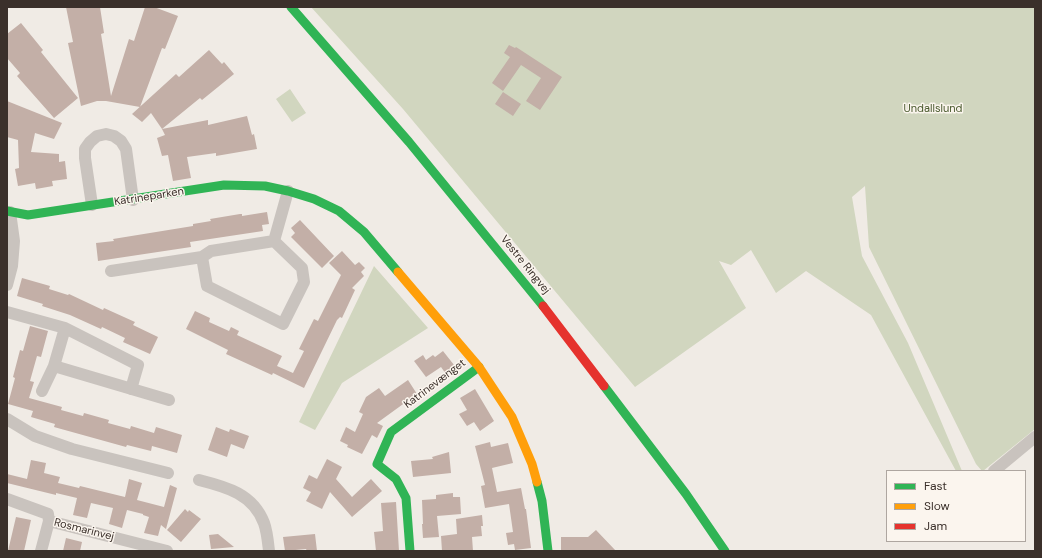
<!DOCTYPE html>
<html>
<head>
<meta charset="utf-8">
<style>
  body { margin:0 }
  #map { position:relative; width:1042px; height:558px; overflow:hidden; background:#f0ebe5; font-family:"DM Sans",sans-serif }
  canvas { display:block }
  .frame { position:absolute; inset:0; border:8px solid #3b302b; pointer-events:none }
  .legend { position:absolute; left:886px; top:470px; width:140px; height:72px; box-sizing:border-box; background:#fbf5ee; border:1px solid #aea6a0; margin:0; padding:5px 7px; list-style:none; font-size:12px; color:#3b302b }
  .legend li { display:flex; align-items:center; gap:8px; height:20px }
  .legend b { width:20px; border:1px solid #aea6a0 }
</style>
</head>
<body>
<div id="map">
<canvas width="1042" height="558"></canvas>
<div class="frame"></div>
<ul class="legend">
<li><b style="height:5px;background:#30b455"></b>Fast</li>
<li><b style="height:5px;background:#ff9f0a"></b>Slow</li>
<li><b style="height:5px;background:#e5322d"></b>Jam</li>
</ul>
</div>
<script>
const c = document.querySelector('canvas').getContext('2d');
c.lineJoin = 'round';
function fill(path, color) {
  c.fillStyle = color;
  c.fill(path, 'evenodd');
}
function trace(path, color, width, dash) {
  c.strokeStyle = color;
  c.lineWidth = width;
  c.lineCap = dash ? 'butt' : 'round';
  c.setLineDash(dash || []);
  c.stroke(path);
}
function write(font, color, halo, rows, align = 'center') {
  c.font = font + ' "DM Sans",sans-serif';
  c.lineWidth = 3;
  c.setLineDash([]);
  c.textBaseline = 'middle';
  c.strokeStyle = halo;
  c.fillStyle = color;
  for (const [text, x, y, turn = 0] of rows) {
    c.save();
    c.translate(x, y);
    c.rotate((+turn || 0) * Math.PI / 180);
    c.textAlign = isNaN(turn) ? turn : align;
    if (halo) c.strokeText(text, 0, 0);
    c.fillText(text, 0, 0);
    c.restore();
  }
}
const green = new Path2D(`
  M311,7h724v422l-52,42h-1l-6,-7 -107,-217 -4,-61 -13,11 10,59 46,87 54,128h-6l-85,-156 -65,-44 -30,22 -25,-43 -20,15 -12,-4 27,47 -111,79 -232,-278z
  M290,89l16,24 -14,9 -16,-23z
  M374,266l54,62 -86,55 -27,47 -16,-8z`);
const building = new Path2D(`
  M66,7h34l4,26 -3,1 10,62 18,-57 5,2 11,-34h9l24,9 -13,33 -3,-1 -22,59 -34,-6h-9l-16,5 -13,-63 5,-1z
  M21,23l22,27 -2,2 37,46 -24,20 -37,-42 3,-3 -13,-15v-24z
  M509,45l6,3 1,-1 46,30 -22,33 -14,-9 15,-23 -20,-13 -18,26 -11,-8 18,-26 -6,-4z
  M209,50l13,14 2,-2 10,12 -32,26 -2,-2 -38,31 -11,-16 -9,9 -10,-8 44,-40 3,3z
  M503,92l18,12 -8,12 -18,-12z
  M7,101l55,22 -8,16 -19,-6 -4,19 28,2v8l6,-1 2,18 -15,2 1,5 -17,3 -1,-6 -17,3 -3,-17 4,-1 -1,-28 -11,-3z
  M247,116l5,19 2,-1 3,15 -41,7v-3l-29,4 4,21 -18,3 -5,-26 -6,1 -5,-18 8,-3 -3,-6 46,-9v5z
  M267,212l2,12 -7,1 1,6 -73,11 1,5 -93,14 -2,-18 18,-2 -1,-2 80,-13v-2l18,-3 -1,-2 30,-5h2v2z
  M300,220l34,36 -12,12 -31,-31 4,-4 -4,-5z
  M342,251l13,14 4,-3 6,6 -4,4 3,4 -12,12 3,2 -13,28 -2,-1 -3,3 -33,68 -31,-15 -1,2 -46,-21 2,-4 -42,-21 9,-18 15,7 -1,4 20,9 2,-4 8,4 -2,4 45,21 -5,10 16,7 11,-22 -5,-2 15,-30 4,2 23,-46 -12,-12z
  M22,278l28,8 -1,3 19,6 1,-1 34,16 1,-2 31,14 -2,3 25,12 -8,17 -27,-12 2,-4 -23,-11 -1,2 -31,-14 -28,-9 1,-2 -26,-8z
  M30,326l18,5 -7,26 -4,-1 -7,25 4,1 -5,16 33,9 -1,3 22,6 1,-3 25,7 -1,3 22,6 1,-3 23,7 2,-6 26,8 -5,18 -25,-7 -1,5 -24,-6 -1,2 -72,-20 1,-3 -24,-7 2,-6 -25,-7 7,-26 -2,-1 7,-27 3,1z
  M443,351l15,19 -10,7 -7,-10 -15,10 -12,-16 9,-6 3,5 7,-5 2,2z
  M408,380l9,14 -40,29 6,3 -6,12 -5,-3 -10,19 -15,-7 1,-2 -8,-4 6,-14 9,5 8,-18 -4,-2 7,-15 13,-9 6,8z
  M475,389l19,32 -14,10 -6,-9 -7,4 -8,-12 8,-4 -7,-12z
  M216,427l13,5 1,-3 19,7 -5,13 -13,-5 -4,13 -19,-7z
  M490,442l1,5 17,-4 5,20 -21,5 5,24 24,-4 4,21h1l5,39 -16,2 -1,-6 -6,1 -2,-12 7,-1 -4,-28 -24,4 -4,-22 4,-1 -10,-39z
  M449,452l2,21 -38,4 -2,-16 22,-2 -1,-2z
  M327,459l15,8 -6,12 16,18 19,-18 11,12 -30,26 -22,-25 -8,17 -16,-8 5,-9 -8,-4 6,-13 8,4z
  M31,460l15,3 -2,10 16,4 -2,6 21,5 1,-2 45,11 4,-18 13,4 -5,17 27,7 6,-22 7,3 -11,41 -5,-4 -3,11 -14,-3 5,-16 -6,-2v-1l-16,-4 -5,18 -13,-4 4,-16 -22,-5 -4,15 -14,-3 4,-17 -21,-5v2l-49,-12v-9l20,5z
  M453,493v4h7l1,17 -24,2 2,21 -16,1 -1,-14h1l-1,-24 14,-1v-4z
  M396,502l3,49h-23l-2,-19 9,-1 -2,-28z
  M185,509l3,3 1,-2 12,9 -20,23 -14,-12z
  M482,515l1,11h-2l1,10 -10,1 1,14h-31l-1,-15 16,-2 -1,-15z
  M16,517l15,3 -7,31h-16z
  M596,530l20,21h-55v-14h27z
  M218,534l16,13 -23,2 -2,-14z
  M315,534l2,17h-10l-1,-2 -21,2 -2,-14z
  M66,538l16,4 -2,9h-17z`);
const street = new Path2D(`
  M92,205l-7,-47v-9l5,-7 7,-6 9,-2 8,2 7,5 5,8 7,51
  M202,257l5,29 76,38 21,-42 -2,-14 -28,-27 14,-50
  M111,271l91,-14 9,-6 63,-10
  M7,285l5,-19 2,-25 -4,-29
  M7,312l58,16 73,37 -7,24
  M54,366l115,34
  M42,391l12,-25 11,-38
  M7,419l28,17 37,13 96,24
  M994,471l41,-34
  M199,480c28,7 54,14 65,43 3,8 4,19 5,28
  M7,499l41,15 1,7 -8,30
  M49,521l118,30`);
const fast = new Path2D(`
  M291,7l118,135 134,164
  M7,211l21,4 196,-30 41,1 23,5 26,8 25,12 25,21 34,40
  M604,386l82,108 39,57
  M537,482l5,19 6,50
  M410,551l-4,-53 -10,-19 -19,-15 14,-32 88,-65`);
const slow = new Path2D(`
  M398,272l81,95 33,50 20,47 5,18`);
const jam = new Path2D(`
  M543,306l61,80`);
const parkNames = [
  ["Undallslund",933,109]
];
const streetNames = [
  ["Katrineparken",149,197,-9],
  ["Vestre Ringvej",525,265,51],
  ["Katrinevænget",435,384,-37],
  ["Rosmarinvej",84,530,14]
];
fill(green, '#d1d6bf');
fill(building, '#c3afa7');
trace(street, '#c9c3be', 12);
trace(fast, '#30b455', 9);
trace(slow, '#ff9f0a', 9);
trace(jam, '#e5322d', 9);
write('11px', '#4a5a2e', '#fbf5ee', parkNames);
write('11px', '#3b302b', '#fbf5ee', streetNames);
</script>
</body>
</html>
